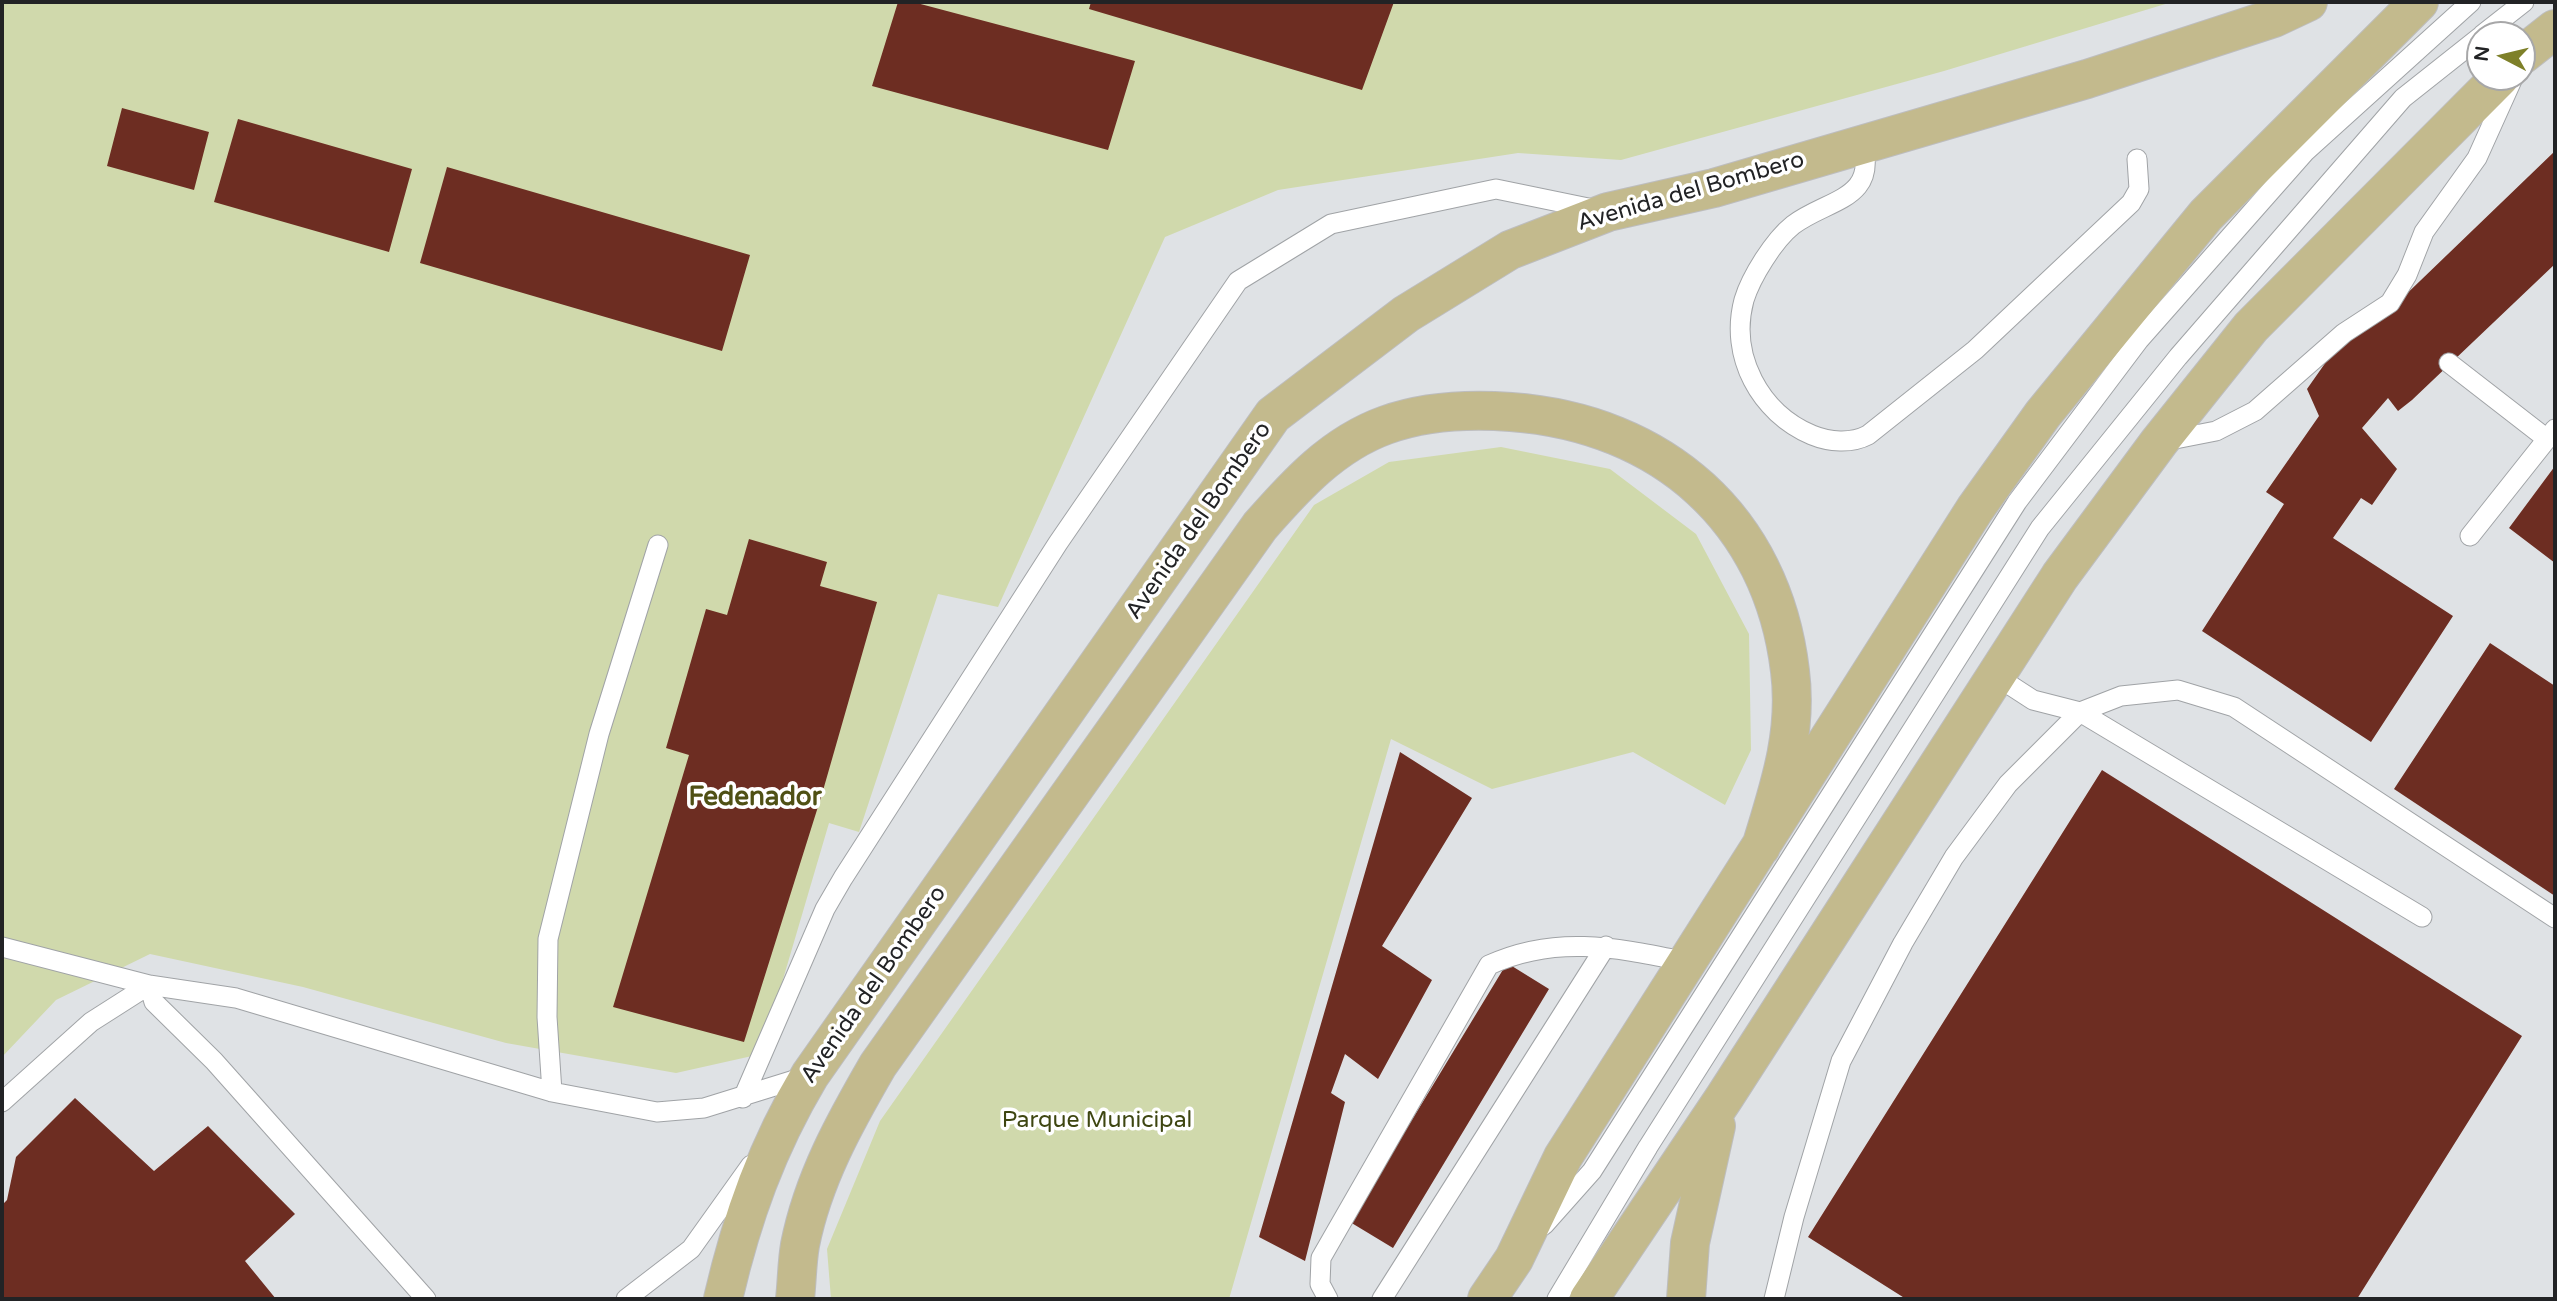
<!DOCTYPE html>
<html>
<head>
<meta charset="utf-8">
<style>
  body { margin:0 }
  #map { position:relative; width:2557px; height:1301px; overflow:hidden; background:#dfe2e5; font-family:"Varela Round",sans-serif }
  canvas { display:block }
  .frame { position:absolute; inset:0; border:4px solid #222325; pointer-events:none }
  .north { position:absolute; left:2466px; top:21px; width:70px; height:70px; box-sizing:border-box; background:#fff; border:2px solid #a7a7a8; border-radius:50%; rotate:277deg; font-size:19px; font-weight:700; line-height:28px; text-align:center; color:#222325 }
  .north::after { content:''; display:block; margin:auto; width:24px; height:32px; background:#7e8029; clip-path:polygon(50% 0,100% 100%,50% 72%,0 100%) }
</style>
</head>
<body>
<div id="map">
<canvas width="2557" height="1301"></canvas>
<div class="frame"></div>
<div class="north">N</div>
</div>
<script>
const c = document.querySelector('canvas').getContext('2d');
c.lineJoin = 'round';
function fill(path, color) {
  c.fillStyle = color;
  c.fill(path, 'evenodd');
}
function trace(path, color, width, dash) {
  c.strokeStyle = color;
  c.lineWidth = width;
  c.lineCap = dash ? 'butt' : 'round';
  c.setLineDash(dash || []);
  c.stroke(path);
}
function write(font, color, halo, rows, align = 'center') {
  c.font = font + ' "Varela Round",sans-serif';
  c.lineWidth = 7;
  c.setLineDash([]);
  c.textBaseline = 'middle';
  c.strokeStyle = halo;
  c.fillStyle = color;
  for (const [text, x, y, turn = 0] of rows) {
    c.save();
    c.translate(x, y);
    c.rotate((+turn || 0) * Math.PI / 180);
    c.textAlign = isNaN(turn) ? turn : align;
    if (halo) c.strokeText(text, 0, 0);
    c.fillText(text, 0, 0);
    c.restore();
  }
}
const green = new Path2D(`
  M2,2h2170l-228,69 -323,89 -103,-7 -240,37 -113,47 -167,370 -60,-13 -79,238 -30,-9 -68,231 -85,19 -170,-30 -203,-56 -153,-33 -94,46 -54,57z
  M1501,447l109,22 86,65 53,100 2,116 -26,55 -92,-53 -141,37 -101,-50 -162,560h-398l-4,-50 53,-128 434,-616 75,-43z`);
const building = new Path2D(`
  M898,2h15l222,59 -27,89 -236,-64z
  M1091,2h303l-32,88 -273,-81z
  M122,108l87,24 -15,58 -87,-24z
  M238,119l174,50 -23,83 -175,-50z
  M2555,151v113l-143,136 -14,11 -10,-13 -26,30 35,41 -25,36 -11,-7 -28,40 120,78 -82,126 -169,-111 82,-127 -18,-12 53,-76 -12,-27 26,-37 61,-46z
  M447,167l303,88 -28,96 -302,-88z
  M2555,466v97l-46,-35z
  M749,539l78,23 -7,24 57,16 -55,192 -78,248 -131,-35 76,-252 -23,-7 40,-139 21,6z
  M2490,643l65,43v210l-161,-107z
  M1400,752l72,46 -90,148 50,34 -54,99 -33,-25 -14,39 14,9 -40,159 -46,-24z
  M2102,770l420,266 -165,263h-451l-98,-62z
  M1507,963l42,26 -156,259 -43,-26z
  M75,1098l79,73 54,-45 87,88 -50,47 31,38h-274v-94l5,-5 9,-43z`);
const service = new Path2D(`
  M2482,35l42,-33
  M1862,143c17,57 -35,56 -69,82 -19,15 -42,52 -49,75 -15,56 16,113 68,135 17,7 39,9 56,0l107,-85 156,-147 8,-14 -2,-30
  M2449,363l98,76
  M2165,441l51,-10 39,-20 89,-78 46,-30 17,-28 17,-43 53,-74 36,-80
  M2470,536l85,-107
  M1996,676l37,24 47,12 342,205
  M2,947l147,38 87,13 316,94 105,20 47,-4 103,-32
  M149,985l5,17 60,59 212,238
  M552,1092l-5,-75 1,-78 51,-205 59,-189
  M743,1098l82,-189 18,-31 215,-335 180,-262 93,-57 165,-35 102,21
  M2,1102l89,-80 58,-37
  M1544,1225l48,-54 425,-669 122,-162 166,-188 166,-150
  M626,1299l65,-50 60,-84
  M1328,1299l-8,-15 1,-26 168,-293c68,-31 129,-17 199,-3
  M1382,1299l224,-353
  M1557,1299l91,-152 392,-619 138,-171 225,-259 77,-61
  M1774,1299l20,-82 47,-156 62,-118 51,-86 54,-73 72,-72 41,-16 57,-6 56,17 321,211`);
const primary = new Path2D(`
  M2522,55l33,-26
  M723,1299c19,-82 44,-152 87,-224l463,-660 133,-101 104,-64 98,-38 106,-24 373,-109 187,-61 34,-16
  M795,1299c2,-18 2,-37 5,-54 13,-66 45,-123 78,-180l382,-539c36,-41 73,-82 126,-101 39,-14 84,-16 125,-13 151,11 261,107 279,259 8,62 -11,117 -29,176
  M1487,1299l27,-40 49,-102 412,-648 68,-95 163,-199 213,-213
  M1589,1299l135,-201 336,-522 99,-134 92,-115 249,-250
  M1686,1299l4,-56 26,-117`);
const streetNames = [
  ["Avenida del Bombero",1691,192,-16],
  ["Avenida del Bombero",1199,521,-55],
  ["Avenida del Bombero",874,985,-55]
];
const parkNames = [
  ["Parque Municipal",1097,1121]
];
const quarterNames = [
  ["Fedenador",755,798]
];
fill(green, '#d0d9ac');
fill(building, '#6d2d22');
trace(service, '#a0a3a6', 21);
trace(primary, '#bdbdbe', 40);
trace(service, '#fff', 19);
trace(primary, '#c3ba8d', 38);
write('23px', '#222325', '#fff', streetNames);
write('23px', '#3e4611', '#fff', parkNames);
write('bold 26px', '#4f5014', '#fff', quarterNames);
</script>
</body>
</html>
